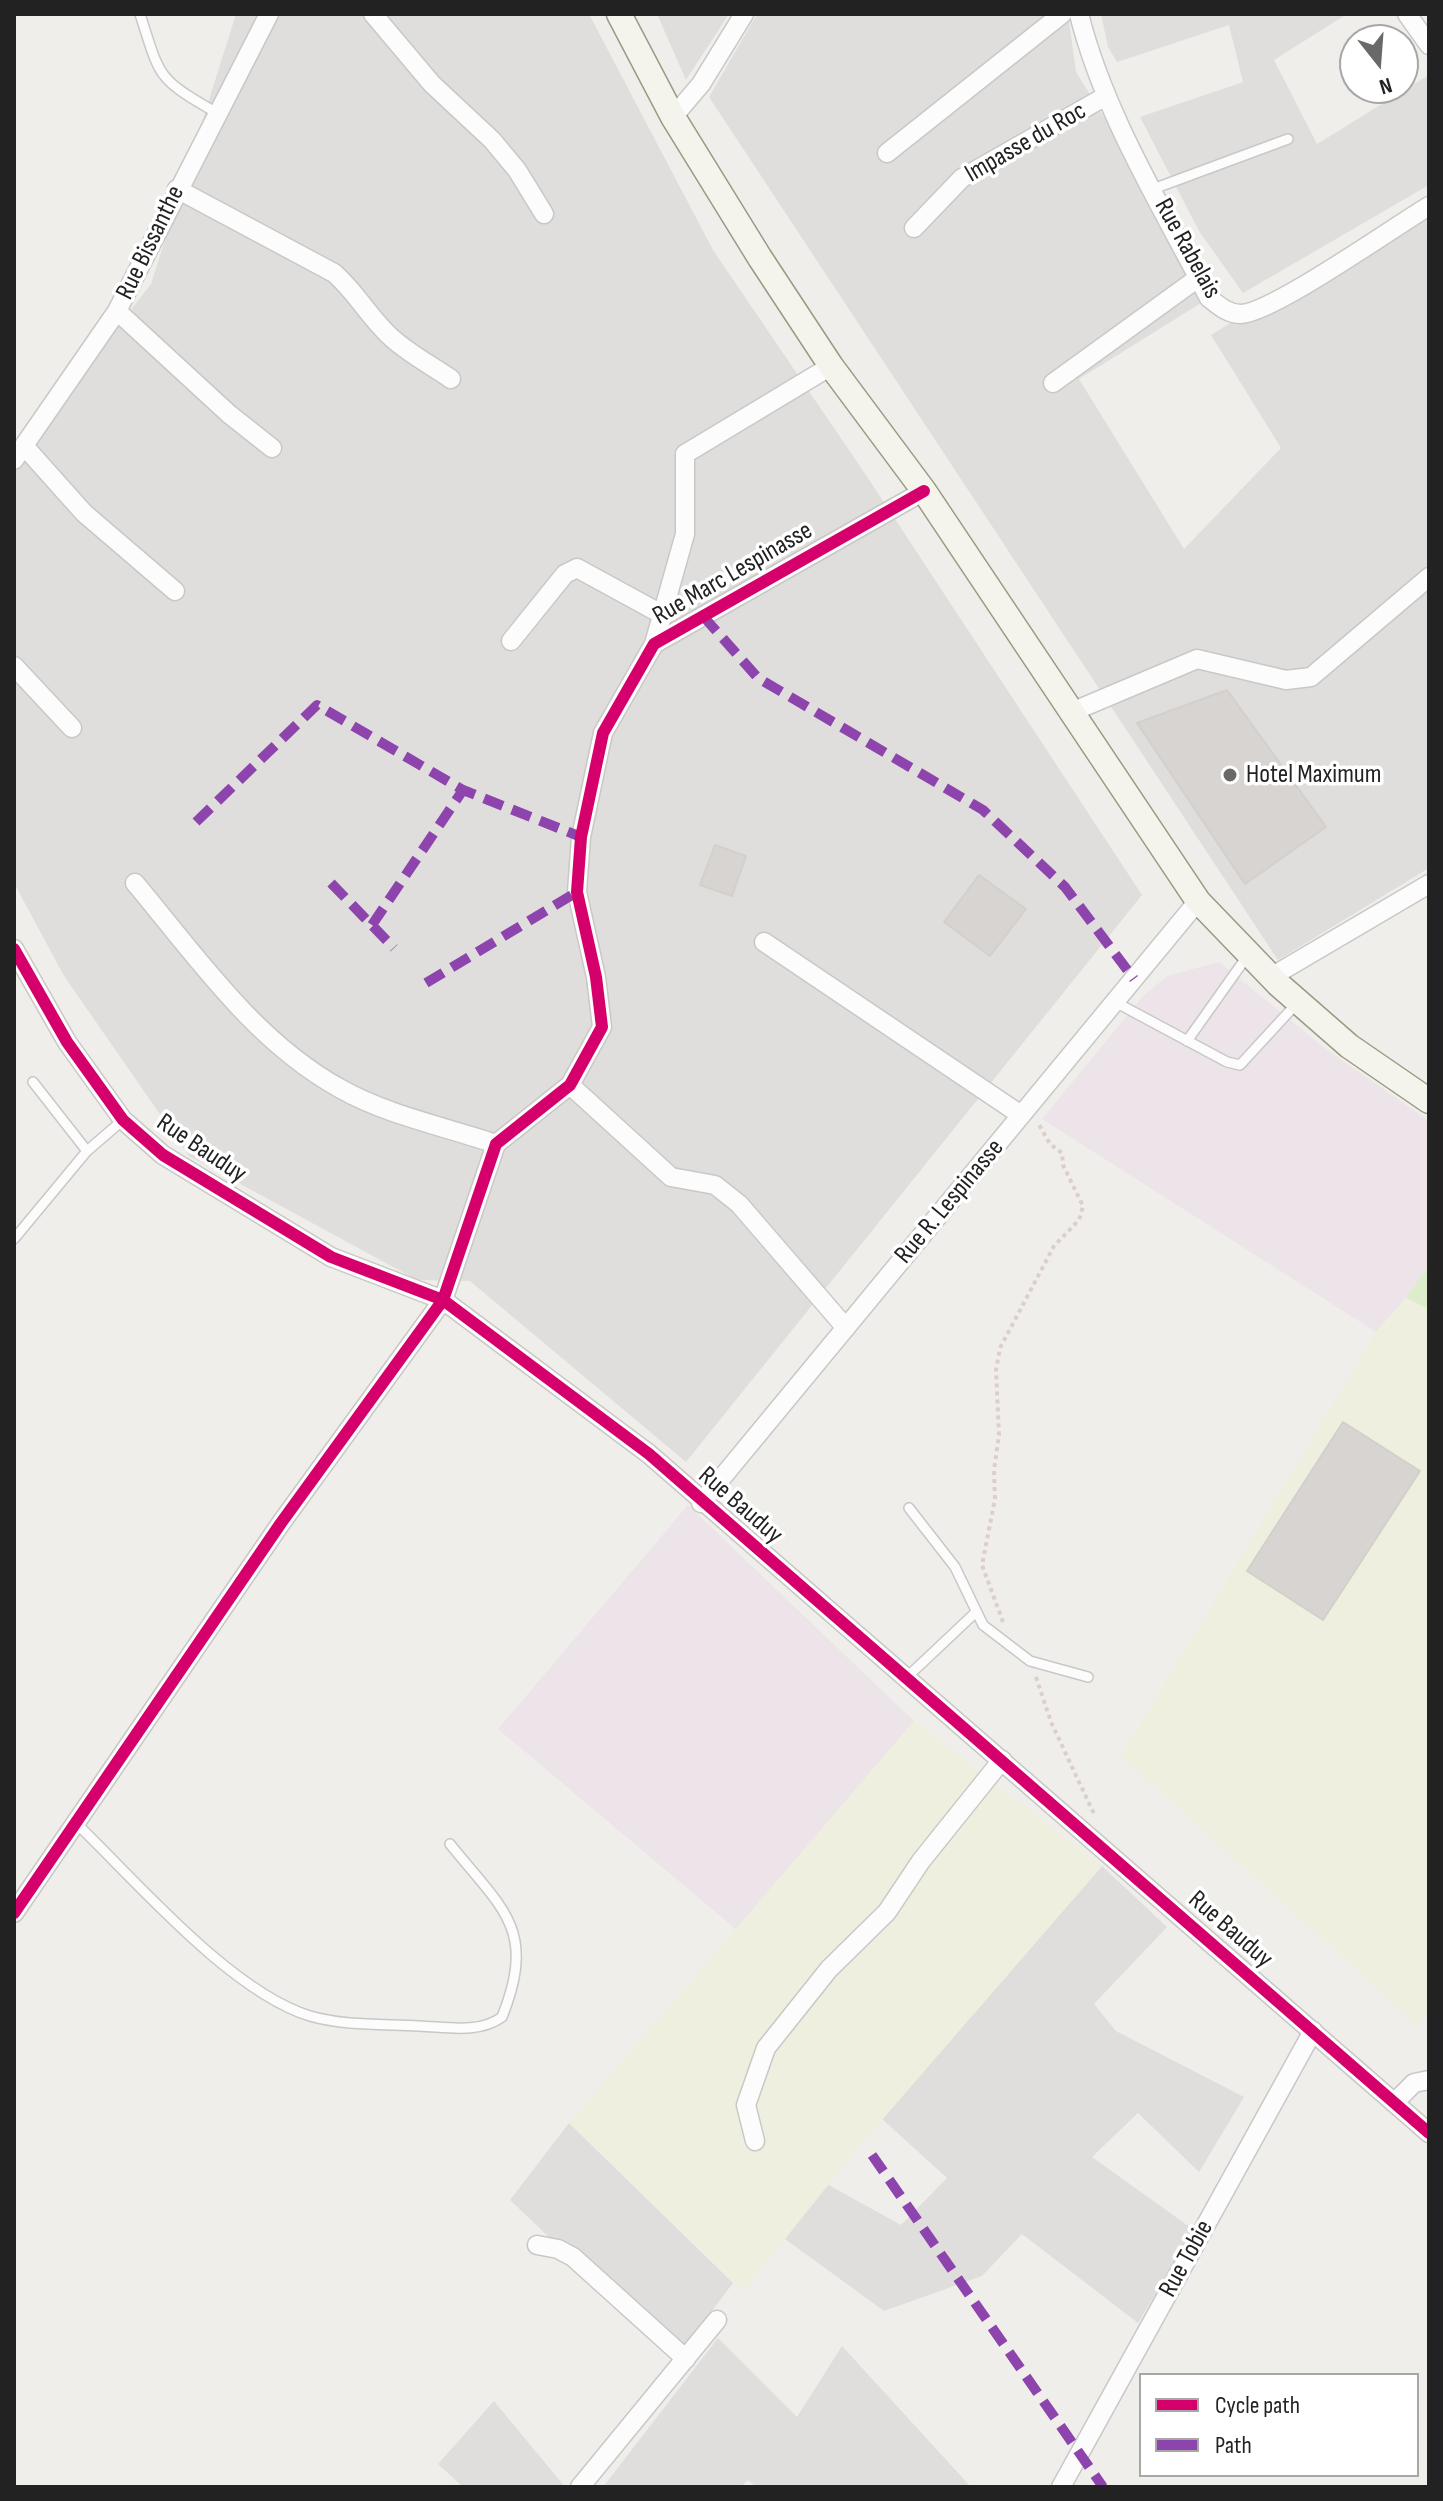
<!DOCTYPE html>
<html>
<head>
<meta charset="utf-8">
<style>
  body { margin:0 }
  #map { position:relative; width:1443px; height:2501px; overflow:hidden; background:#f0eeeb; font-family:"Sofia Sans Condensed",sans-serif }
  canvas { display:block }
  .frame { position:absolute; inset:0; border:16px solid #222; pointer-events:none }
  .legend { position:absolute; left:1139px; top:2373px; width:280px; height:104px; box-sizing:border-box; background:#fff; border:2px solid #a7a7a7; margin:0; padding:10px 14px; list-style:none; font-size:24px; color:#222 }
  .legend li { display:flex; align-items:center; gap:16px; height:40px }
  .legend b { width:40px; border:2px solid #a7a7a7 }
  .north { position:absolute; left:1339px; top:24px; width:80px; height:80px; box-sizing:border-box; background:#fff; border:2px solid #a7a7a7; border-radius:50%; rotate:163deg; font-size:22px; font-weight:700; line-height:32px; text-align:center; color:#222 }
  .north::after { content:''; display:block; margin:auto; width:28px; height:36px; background:#6a6968; clip-path:polygon(50% 0,100% 100%,50% 72%,0 100%) }
</style>
</head>
<body>
<div id="map">
<canvas width="1443" height="2501"></canvas>
<div class="frame"></div>
<ul class="legend">
<li><b style="height:10px;background:#d6006c"></b>Cycle path</li>
<li><b style="height:10px;background:#8e44ad"></b>Path</li>
</ul>
<div class="north">N</div>
</div>
<script>
const c = document.querySelector('canvas').getContext('2d');
c.lineJoin = 'round';
function fill(path, color) {
  c.fillStyle = color;
  c.fill(path, 'evenodd');
}
function trace(path, color, width, dash) {
  c.strokeStyle = color;
  c.lineWidth = width;
  c.lineCap = dash ? 'butt' : 'round';
  c.setLineDash(dash || []);
  c.stroke(path);
}
function write(font, color, halo, rows, align = 'center') {
  c.font = font + ' "Sofia Sans Condensed",sans-serif';
  c.lineWidth = 7;
  c.setLineDash([]);
  c.textBaseline = 'middle';
  c.strokeStyle = halo;
  c.fillStyle = color;
  for (const [text, x, y, turn = 0] of rows) {
    c.save();
    c.translate(x, y);
    c.rotate((+turn || 0) * Math.PI / 180);
    c.textAlign = isNaN(turn) ? turn : align;
    if (halo) c.strokeText(text, 0, 0);
    c.fillText(text, 0, 0);
    c.restore();
  }
}
const residential = new Path2D(`
  M236,14h353l124,236 157,231 272,414 -456,567 -216,-181 -53,-1 -228,-124 -125,-180 -50,-93v-423l137,-176z
  M657,14h72l-43,66z
  M757,14h311l8,58 138,223 -135,84 105,170 97,-101 -70,-113 218,-134v667l-151,92 -569,-863z
  M1101,14h246l-73,46 43,84 112,-69v110l-186,108 -44,-62 -59,-114 103,-35 -14,-57 -112,37 -9,-15z
  M1102,1866l65,61 -73,77 22,27 128,66 -45,75 -61,-59 -46,44 102,73 -56,93 -116,-89 -40,42 -98,35 -99,-72 42,-55 74,41 46,-47 -65,-59z
  M569,2123l164,160 -57,75 -166,-158z
  M718,2338l79,79 45,-71 129,141h-215l-8,-7 -7,7h-138z
  M494,2401l71,86h-102l-25,-23z`);
const industrial = new Path2D(`
  M1219,962l107,87 103,72v143l-23,34 -30,34 -334,-213 102,-124 23,-19z
  M688,1505l226,216 -176,210 -240,-202z`);
const farmland = new Path2D(`
  M1406,1298l23,11v702l-12,14 -296,-269 255,-424z
  M914,1721l188,145 -240,277 -119,148 -174,-168z`);
const grass = new Path2D(`
  M1429,1264v45l-23,-11z`);
const building = new Path2D(`
  M1227,690l99,137 -81,57 -108,-161z
  M715,845l31,11 -14,40 -32,-11z
  M979,875l47,34 -36,47 -46,-34z
  M1343,1422l77,49 -97,149 -76,-49z`);
const path = new Path2D(`
  M1003,1622l-21,-57 13,-66 -1,-29 5,-35 -3,-65 4,-22 54,-102 25,-26 4,-14 -20,-41 -1,-12 -12,-9 -12,-21
  M1036,1677l15,45 44,94`);
const lane = new Path2D(`
  M140,14c21,66 17,64 77,99
  M1153,189l135,-50
  M1115,1002l112,60 13,3 58,-63
  M1187,1041l61,-86
  M33,1082l54,69
  M14,1239l73,-88 36,-31
  M909,1508l46,59 28,58 47,36 58,16
  M905,1679l70,-66
  M76,1823c60,58 155,169 234,193 34,10 74,8 109,10 28,1 60,8 83,-9 35,-88 1,-107 -52,-173`);
const street = new Path2D(`
  M373,14l59,70 60,56 25,30 27,44
  M1079,14c25,100 83,193 130,284 10,8 19,16 32,16 31,-1 153,-87 188,-108
  M1407,14l22,31
  M673,117l28,-33 43,-70
  M887,153l175,-139
  M177,189l157,84c23,20 36,46 59,66 17,15 39,27 58,40
  M914,228l48,-50 144,-82
  M117,311l112,103 43,34
  M1053,383l145,-105
  M25,447l59,66 91,78
  M14,460l103,-149 152,-297
  M511,641l54,-67 12,-6 86,47
  M654,644l31,-110v-80l146,-88
  M14,666l58,62
  M1074,711l123,-52 89,21 25,-3 118,-100
  M135,883c61,73 120,159 206,206 46,26 105,38 155,55
  M764,942l257,173
  M14,949l53,93 56,78 40,35 168,102 112,43 206,154 780,679
  M1271,977l158,-93
  M570,1085l101,92 44,8 24,19 107,124
  M701,1503l497,-602
  M14,1913l267,-390 162,-223 53,-156 74,-59 32,-58 -6,-50 -19,-85 4,-55 22,-104 51,-89 270,-153
  M1394,2103l20,-20 15,-3
  M755,2141l-9,-36 20,-57 63,-79 58,-57 34,-51 81,-101
  M537,2245l21,4 15,8 113,102
  M580,2487l137,-167
  M1061,2487l252,-456`);
const secondary = new Path2D(`
  M619,14l54,103 87,141 71,108 93,125 274,410 80,83 71,62 80,55`);
const quiet = new Path2D(`
  M703,616l55,62 225,132 82,77 69,92
  M196,822l121,-117 146,85 118,47
  M331,883l63,65
  M372,925l91,-135
  M426,983l151,-91
  M872,2155l231,332`);
const cycleway = new Path2D(`
  M14,949l53,93 56,78 40,35 168,102 112,43 206,154 780,679
  M14,1913l267,-390 162,-223 53,-156 74,-59 32,-58 -6,-50 -19,-85 4,-55 22,-104 51,-89 270,-153`);
const markers = [
  [1230,775,8,"#6a6968"]
];
const streetNames = [
  ["Impasse du Roc",1026,143,-30],
  ["Rue Bissanthe",151,243,-64],
  ["Rue Rabelais",1187,249,61],
  ["Rue Marc Lespinasse",733,574,-30],
  ["Rue Bauduy",201,1149,34],
  ["Rue R. Lespinasse",950,1202,-50],
  ["Rue Bauduy",740,1506,41],
  ["Rue Bauduy",1230,1930,41],
  ["Rue Tobie",1187,2259,-61]
];
const poiNames = [
  ["Hotel Maximum",1246,775]
];
fill(residential, '#dfdedc');
fill(industrial, '#ede4e9');
fill(farmland, '#efefdf');
fill(grass, '#ddeccb');
fill(building, '#d7d4d2');
trace(building, '#d3d0cc', 2);
trace(lane, '#c9c8c7', 12);
trace(street, '#c9c8c7', 21);
trace(secondary, '#999a82', 27);
trace(path, '#dccecd', 4, [4, 4]);
trace(lane, '#fdfcfc', 9);
trace(street, '#fdfcfc', 18);
trace(secondary, '#f4f4ed', 24);
trace(quiet, '#8e44ad', 10, [20, 10]);
trace(cycleway, '#d6006c', 12);
for (const [x, y, r, color] of markers) {
  const dot = new Path2D();
  dot.arc(x, y, r, 0, 2 * Math.PI);
  c.fillStyle = color;
  c.fill(dot);
  trace(dot, '#fff', 3);
}
write('26px', '#222', '#fff', streetNames);
write('26px', '#222', '#fff', poiNames, 'left');
</script>
</body>
</html>
